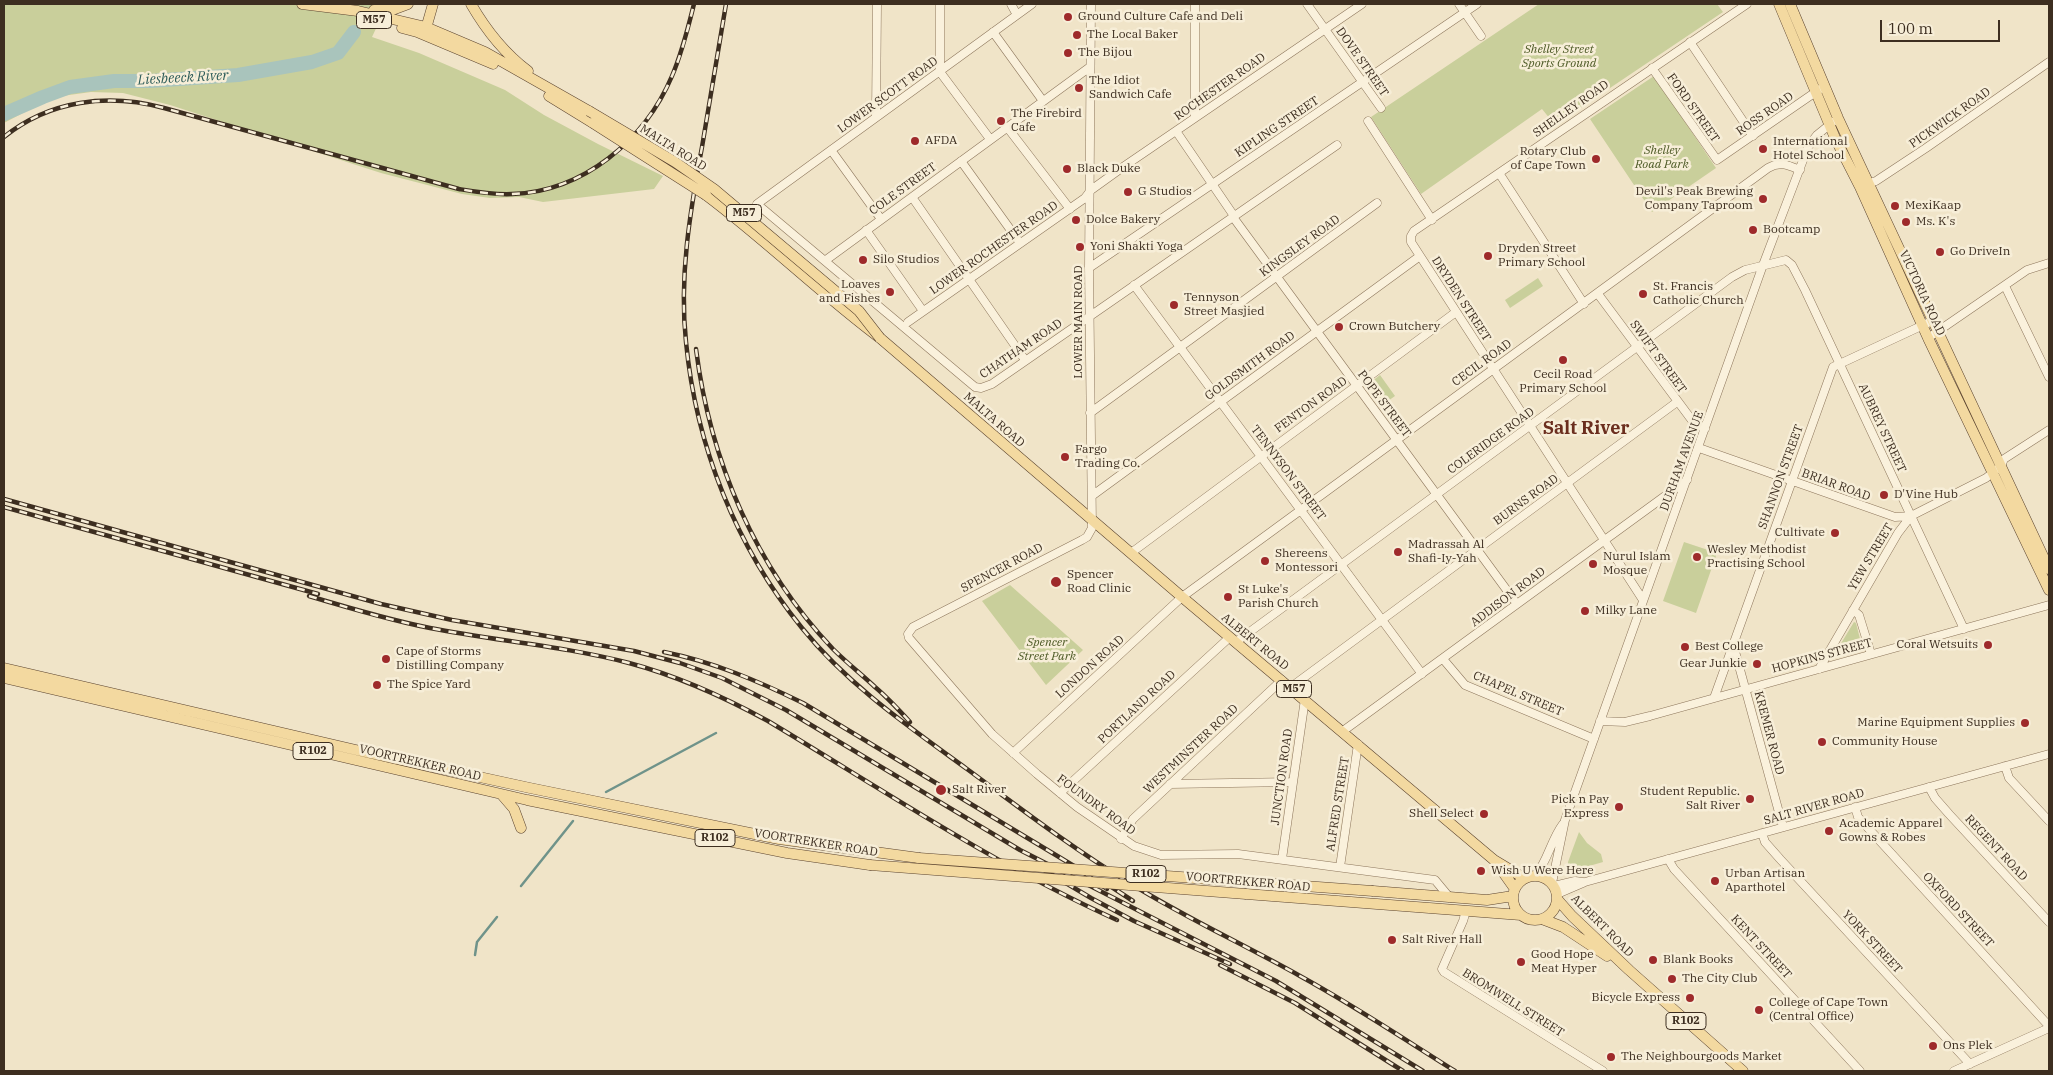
<!DOCTYPE html>
<html>
<head>
<meta charset="utf-8">
<style>
  body { margin:0 }
  #map { position:relative; width:2053px; height:1075px; overflow:hidden; background:#f0e4c8; font-family:"IBM Plex Serif",serif }
  canvas { display:block }
  .frame { position:absolute; inset:0; border:5px solid #3d2e20; pointer-events:none }
  .scale { position:absolute; left:1880px; top:20px; width:120px; height:22px; box-sizing:border-box; border:2px solid #3d2e20; border-top:0; padding-left:6px; font-size:15px; line-height:18px; white-space:nowrap; color:#3d2e20; -webkit-text-stroke:4px #f7eed8; paint-order:stroke }
</style>
</head>
<body>
<div id="map">
<canvas width="2053" height="1075"></canvas>
<div class="frame"></div>
<div class="scale">100 m</div>
</div>
<script>
const c = document.querySelector('canvas').getContext('2d');
c.lineJoin = 'round';
function fill(path, color) {
  c.fillStyle = color;
  c.fill(path, 'evenodd');
}
function trace(path, color, width, dash) {
  c.strokeStyle = color;
  c.lineWidth = width;
  c.lineCap = dash ? 'butt' : 'round';
  c.setLineDash(dash || []);
  c.stroke(path);
}
function write(font, color, halo, rows, align = 'center') {
  c.font = font + ' "IBM Plex Serif",serif';
  c.lineWidth = 5;
  c.setLineDash([]);
  c.textBaseline = 'middle';
  c.strokeStyle = halo;
  c.fillStyle = color;
  for (const [text, x, y, turn = 0] of rows) {
    c.save();
    c.translate(x, y);
    c.rotate((+turn || 0) * Math.PI / 180);
    c.textAlign = isNaN(turn) ? turn : align;
    if (halo) c.strokeText(text, 0, 0);
    c.fillText(text, 0, 0);
    c.restore();
  }
}
const green = new Path2D(`
  M4,4h385l-2,1 -15,32 47,16 86,37 39,25 54,29 65,32 -9,13 -111,13 -24,-5 -29,1 -28,-4 -81,-21 -211,-68 -47,-12 -32,-1 -29,4 -24,9 -34,18z
  M1539,4h178l6,8 -168,113 -13,-16 -121,85 -50,-77z
  M1654,76l62,92 -64,44 -62,-93z
  M1538,278l5,8 -33,22 -5,-8z
  M1380,375l15,21 -14,10 -15,-20z
  M1684,542l33,11 -21,60 -33,-12z
  M1010,585l73,65 -37,35 -64,-84z
  M1854,622l2,1 6,24 -26,9 -2,-1z
  M1579,832l8,11 14,11 2,8 -35,10v-10z`);
const stream = new Path2D(`
  M606,792l110,-59
  M521,886l52,-65
  M475,955l2,-13 20,-25`);
const river = new Path2D(`
  M4,114l39,-17 27,-10 44,-6h36l88,-6 74,-13 26,-9 16,-21`);
const minor = new Path2D(`
  M940,4v68
  M1011,4l6,11
  M1032,4l-275,200 218,183 6,1 11,-4 345,-239
  M1091,4l-2,264 3,260 -5,9 -5,3 -169,87 -5,7 1,4 83,96 45,40 40,33 57,39 27,9 77,-1 197,26 15,18
  M1195,4v113
  M1307,4l74,104
  M1459,4l22,32
  M993,32l50,69
  M1690,42l63,94
  M1652,68l65,92 103,-71
  M940,72l50,67
  M876,117l1,-113
  M1368,121l64,99
  M1007,127l63,82
  M1176,131l58,85
  M831,150l50,69
  M961,161l59,82
  M1499,173l85,131
  M1864,185l12,-4 50,-33 123,-86
  M912,197l113,163
  M1233,217l284,387
  M866,230l57,81
  M826,260l264,-193
  M1089,268l388,-264
  M1134,285l288,389
  M2005,286l44,91
  M1598,294l93,125 14,10
  M908,322l177,-124 6,-8 32,-23 239,-163
  M1928,338l99,-68 22,-7
  M1090,413l287,-210
  M1699,448l196,69 16,-1 75,-38 15,-12 3,-7 45,-29
  M1093,495l327,-239
  M1131,553l325,-241
  M1643,600l-232,-358v-6l3,-5 333,-227
  M1853,610l6,5 12,39
  M1236,642l496,-365 13,-7 41,-10 6,5 13,25 159,339
  M1733,644l50,183
  M1443,659l22,26 129,54
  M1819,669l79,-136 13,-17
  M1291,687l386,-285
  M1714,698l119,-331 99,-46
  M1600,721l25,1 25,-6 399,-111
  M1343,731l344,-251
  M1013,753l169,-156 586,-429c12,-7 20,-3 32,2
  M2005,766l4,12 40,43
  M1170,784l122,-2
  M1929,787l6,11 14,16 100,108
  M1060,793l170,-156
  M1855,807l3,10 191,209
  M1762,833l3,9 15,17 190,205
  M1121,839l12,-20 149,-139
  M1282,859l23,-160
  M1668,859l6,10 186,202
  M1340,867l18,-123
  M1536,875c12,-15 15,-35 27,-51
  M1552,883l13,-63 198,-555 45,-118 9,-12 16,-13
  M1554,886l21,-5 8,1
  M1557,894l28,-12 464,-128
  M1466,911l-3,10 -21,48 2,3 159,99
  M1954,1071l95,-43`);
const major = new Path2D(`
  M302,4l56,7 68,16 59,25 104,59
  M471,4c15,26 33,49 57,67
  M1779,4l56,134 25,49 68,151 121,252
  M1790,4l48,114 211,451
  M374,10h18l16,-6
  M402,28l15,4 76,32
  M425,32l8,-28
  M549,96l44,27
  M706,195c60,45 114,98 174,143l302,259 312,263 30,18
  M4,668l352,82 174,38 249,51 140,19
  M4,678l523,122 260,53 83,12
  M502,795l12,14 7,19
  M1498,865l17,24
  M1513 898a22 22 0 1 1 44 0a22 22 0 1 1-44 0Z
  M1373,891l114,9 26,-4
  M1246,894l275,21
  M1558,900l14,16 57,54 114,101
  M1542,919l21,8 44,29`);
const rail = new Path2D(`
  M726,4c-8,48 -16,95 -24,143 -12,65 -23,130 -16,195 10,104 50,205 116,286 46,57 106,98 165,141 53,39 105,79 161,113 56,35 115,62 172,94 53,29 104,63 155,95
  M4,137c46,-37 104,-44 160,-29l295,81c18,3 35,6 53,5 71,-2 133,-54 160,-118 10,-23 16,-48 22,-72
  M696,349c14,111 59,218 137,300 13,13 28,25 42,38 13,11 24,23 35,35
  M4,499l377,105 71,16 182,31 46,12 42,15 64,32 234,140 256,131 147,90
  M4,507l314,87
  M309,596c40,12 80,24 121,32 66,13 134,18 199,35 49,13 95,34 139,58 115,69 227,144 349,199
  M664,652c50,10 94,29 139,51l271,163 33,23
  M1039,867l52,31 43,23 96,43
  M1104,882l29,19
  M1220,965l75,38 108,68`);
const majorBridge = new Path2D(`
  M589,111l86,51 39,27 145,122 21,27
  M593,123l113,72
  M919,858l454,33
  M870,865l376,29`);
const markers = [
  [1068,17,5,"#9e2a2b"],
  [1077,35,5,"#9e2a2b"],
  [1068,53,5,"#9e2a2b"],
  [1079,88,5,"#9e2a2b"],
  [1001,121,5,"#9e2a2b"],
  [915,141,5,"#9e2a2b"],
  [1763,149,5,"#9e2a2b"],
  [1596,159,5,"#9e2a2b"],
  [1067,169,5,"#9e2a2b"],
  [1128,192,5,"#9e2a2b"],
  [1763,199,5,"#9e2a2b"],
  [1895,206,5,"#9e2a2b"],
  [1076,220,5,"#9e2a2b"],
  [1906,222,5,"#9e2a2b"],
  [1753,230,5,"#9e2a2b"],
  [1080,247,5,"#9e2a2b"],
  [1940,252,5,"#9e2a2b"],
  [1488,256,5,"#9e2a2b"],
  [863,260,5,"#9e2a2b"],
  [890,292,5,"#9e2a2b"],
  [1643,294,5,"#9e2a2b"],
  [1174,305,5,"#9e2a2b"],
  [1339,327,5,"#9e2a2b"],
  [1563,360,5,"#9e2a2b"],
  [1065,457,5,"#9e2a2b"],
  [1884,495,5,"#9e2a2b"],
  [1835,533,5,"#9e2a2b"],
  [1398,552,5,"#9e2a2b"],
  [1697,557,5,"#9e2a2b"],
  [1265,561,5,"#9e2a2b"],
  [1593,564,5,"#9e2a2b"],
  [1056,582,6,"#9e2a2b"],
  [1228,597,5,"#9e2a2b"],
  [1585,611,5,"#9e2a2b"],
  [1988,645,5,"#9e2a2b"],
  [1685,647,5,"#9e2a2b"],
  [386,659,5,"#9e2a2b"],
  [1757,664,5,"#9e2a2b"],
  [377,685,5,"#9e2a2b"],
  [2025,723,5,"#9e2a2b"],
  [1822,742,5,"#9e2a2b"],
  [941,790,6,"#9e2a2b"],
  [1750,799,5,"#9e2a2b"],
  [1619,807,5,"#9e2a2b"],
  [1484,814,5,"#9e2a2b"],
  [1829,831,5,"#9e2a2b"],
  [1481,871,5,"#9e2a2b"],
  [1715,881,5,"#9e2a2b"],
  [1392,940,5,"#9e2a2b"],
  [1653,960,5,"#9e2a2b"],
  [1521,962,5,"#9e2a2b"],
  [1672,979,5,"#9e2a2b"],
  [1690,998,5,"#9e2a2b"],
  [1759,1010,5,"#9e2a2b"],
  [1933,1046,5,"#9e2a2b"],
  [1611,1057,5,"#9e2a2b"]
];
const shields = [
  [374,20,35],
  [744,213,35],
  [1294,689,35],
  [313,751,40],
  [715,838,40],
  [1146,874,40],
  [1686,1021,40]
];
const shieldNames = [
  ["M57",374,20],
  ["M57",744,213],
  ["M57",1294,689],
  ["R102",313,751],
  ["R102",715,838],
  ["R102",1146,874],
  ["R102",1686,1021]
];
const poiNames = [
  ["Ground Culture Cafe and Deli",1078,17],
  ["The Local Baker",1087,35],
  ["The Bijou",1078,53],
  ["The Idiot",1089,81],
  ["Sandwich Cafe",1089,95],
  ["The Firebird",1011,114],
  ["Cafe",1011,128],
  ["AFDA",925,141],
  ["International",1773,142],
  ["Hotel School",1773,156],
  ["Rotary Club",1586,152,"right"],
  ["of Cape Town",1586,166,"right"],
  ["Black Duke",1077,169],
  ["G Studios",1138,192],
  ["Devil's Peak Brewing",1753,192,"right"],
  ["Company Taproom",1753,206,"right"],
  ["MexiKaap",1905,206],
  ["Dolce Bakery",1086,220],
  ["Ms. K's",1916,222],
  ["Bootcamp",1763,230],
  ["Yoni Shakti Yoga",1090,247],
  ["Dryden Street",1498,249],
  ["Primary School",1498,263],
  ["Go DriveIn",1950,252],
  ["Silo Studios",873,260],
  ["Loaves",880,285,"right"],
  ["and Fishes",880,299,"right"],
  ["St. Francis",1653,287],
  ["Catholic Church",1653,301],
  ["Tennyson",1184,298],
  ["Street Masjied",1184,312],
  ["Crown Butchery",1349,327],
  ["Cecil Road",1563,375,"center"],
  ["Primary School",1563,389,"center"],
  ["Fargo",1075,450],
  ["Trading Co.",1075,464],
  ["D'Vine Hub",1894,495],
  ["Cultivate",1825,533,"right"],
  ["Madrassah Al",1408,545],
  ["Shafi-Iy-Yah",1408,559],
  ["Wesley Methodist",1707,550],
  ["Practising School",1707,564],
  ["Shereens",1275,554],
  ["Montessori",1275,568],
  ["Nurul Islam",1603,557],
  ["Mosque",1603,571],
  ["Spencer",1067,575],
  ["Road Clinic",1067,589],
  ["St Luke's",1238,590],
  ["Parish Church",1238,604],
  ["Milky Lane",1595,611],
  ["Coral Wetsuits",1978,645,"right"],
  ["Best College",1695,647],
  ["Cape of Storms",396,652],
  ["Distilling Company",396,666],
  ["Gear Junkie",1747,664,"right"],
  ["The Spice Yard",387,685],
  ["Marine Equipment Supplies",2015,723,"right"],
  ["Community House",1832,742],
  ["Salt River",952,790],
  ["Student Republic.",1740,792,"right"],
  ["Salt River",1740,806,"right"],
  ["Pick n Pay",1609,800,"right"],
  ["Express",1609,814,"right"],
  ["Shell Select",1474,814,"right"],
  ["Academic Apparel",1839,824],
  ["Gowns & Robes",1839,838],
  ["Wish U Were Here",1491,871],
  ["Urban Artisan",1725,874],
  ["Aparthotel",1725,888],
  ["Salt River Hall",1402,940],
  ["Good Hope",1531,955],
  ["Meat Hyper",1531,969],
  ["Blank Books",1663,960],
  ["The City Club",1682,979],
  ["Bicycle Express",1680,998,"right"],
  ["College of Cape Town",1769,1003],
  ["(Central Office)",1769,1017],
  ["Ons Plek",1943,1046],
  ["The Neighbourgoods Market",1621,1057]
];
const parkNames = [
  ["Shelley Street",1559,50],
  ["Sports Ground",1559,64],
  ["Shelley",1662,151],
  ["Road Park",1662,165],
  ["Spencer",1047,643],
  ["Street Park",1047,657]
];
const streetNames = [
  ["DOVE STREET",1362,62,55],
  ["ROCHESTER ROAD",1220,87,-35],
  ["LOWER SCOTT ROAD",888,95,-36],
  ["FORD STREET",1693,108,55],
  ["SHELLEY ROAD",1571,109,-35],
  ["ROSS ROAD",1765,114,-35],
  ["PICKWICK ROAD",1950,118,-35],
  ["KIPLING STREET",1277,127,-34],
  ["MALTA ROAD",673,148,32],
  ["COLE STREET",903,189,-36],
  ["KINGSLEY ROAD",1300,246,-36],
  ["LOWER ROCHESTER ROAD",994,248,-35],
  ["VICTORIA ROAD",1922,293,65],
  ["DRYDEN STREET",1461,299,57],
  ["LOWER MAIN ROAD",1079,322,-90],
  ["CHATHAM ROAD",1021,349,-34],
  ["SWIFT STREET",1658,357,54],
  ["CECIL ROAD",1482,363,-36],
  ["GOLDSMITH ROAD",1250,366,-36],
  ["POPE STREET",1384,404,53],
  ["FENTON ROAD",1311,405,-36],
  ["MALTA ROAD",994,420,41],
  ["AUBREY STREET",1882,428,65],
  ["COLERIDGE ROAD",1491,441,-36],
  ["DURHAM AVENUE",1682,461,-70],
  ["TENNYSON STREET",1288,473,53],
  ["SHANNON STREET",1781,477,-70],
  ["BRIAR ROAD",1836,485,20],
  ["BURNS ROAD",1526,500,-36],
  ["YEW STREET",1871,557,-59],
  ["SPENCER ROAD",1002,568,-28],
  ["ADDISON ROAD",1508,597,-37],
  ["ALBERT ROAD",1255,642,39],
  ["HOPKINS STREET",1822,656,-15],
  ["LONDON ROAD",1090,667,-42],
  ["CHAPEL STREET",1518,694,23],
  ["PORTLAND ROAD",1137,707,-43],
  ["KREMER ROAD",1769,733,75],
  ["WESTMINSTER ROAD",1191,749,-43],
  ["VOORTREKKER ROAD",420,763,13],
  ["JUNCTION ROAD",1282,777,-82],
  ["ALFRED STREET",1338,804,-81],
  ["FOUNDRY ROAD",1096,805,36],
  ["SALT RIVER ROAD",1814,807,-16],
  ["VOORTREKKER ROAD",816,843,9],
  ["REGENT ROAD",1996,848,47],
  ["VOORTREKKER ROAD",1248,882,5],
  ["OXFORD STREET",1958,910,47],
  ["ALBERT ROAD",1602,926,45],
  ["YORK STREET",1872,942,47],
  ["KENT STREET",1761,947,47],
  ["BROMWELL STREET",1513,1003,32]
];
const waterNames = [
  ["Liesbeeck River",183,78,-3]
];
const districtNames = [
  ["Salt River",1586,429]
];
fill(green, '#c9cf9b');
trace(stream, '#6f938a', 2.5);
trace(river, '#a9c4bc', 14);
trace(minor, '#8d765c', 9);
trace(major, '#5b4430', 11);
trace(minor, '#faf1dc', 8);
trace(major, '#f3d9a0', 10);
trace(rail, '#3d2e20', 4.5);
trace(rail, '#f7eed8', 2.5, [8]);
trace(majorBridge, '#5b4430', 11, []);
trace(majorBridge, '#f3d9a0', 10);
for (const [x, y, r, color] of markers) {
  const dot = new Path2D();
  dot.arc(x, y, r, 0, 2 * Math.PI);
  c.fillStyle = color;
  c.fill(dot);
  trace(dot, '#f7eed8', 2);
}
for (const [x, y, w] of shields) {
  const box = new Path2D();
  box.roundRect(x - w / 2, y - 8.5, w, 17, 4);
  c.fillStyle = '#f7eed8';
  c.fill(box);
  trace(box, '#3d2e20', 1);
}
write('bold 11px', '#3d2e20', null, shieldNames);
write('12px', '#3d2e20', '#f7eed8', poiNames, 'left');
write('italic 12px', '#4d5a26', '#f7eed8', parkNames);
write('12px', '#3d2e20', '#f7eed8', streetNames);
write('italic 14px', '#2f5d5a', '#f7eed8', waterNames);
write('bold 18px', '#6b2e1e', '#f7eed8', districtNames);
</script>
</body>
</html>
